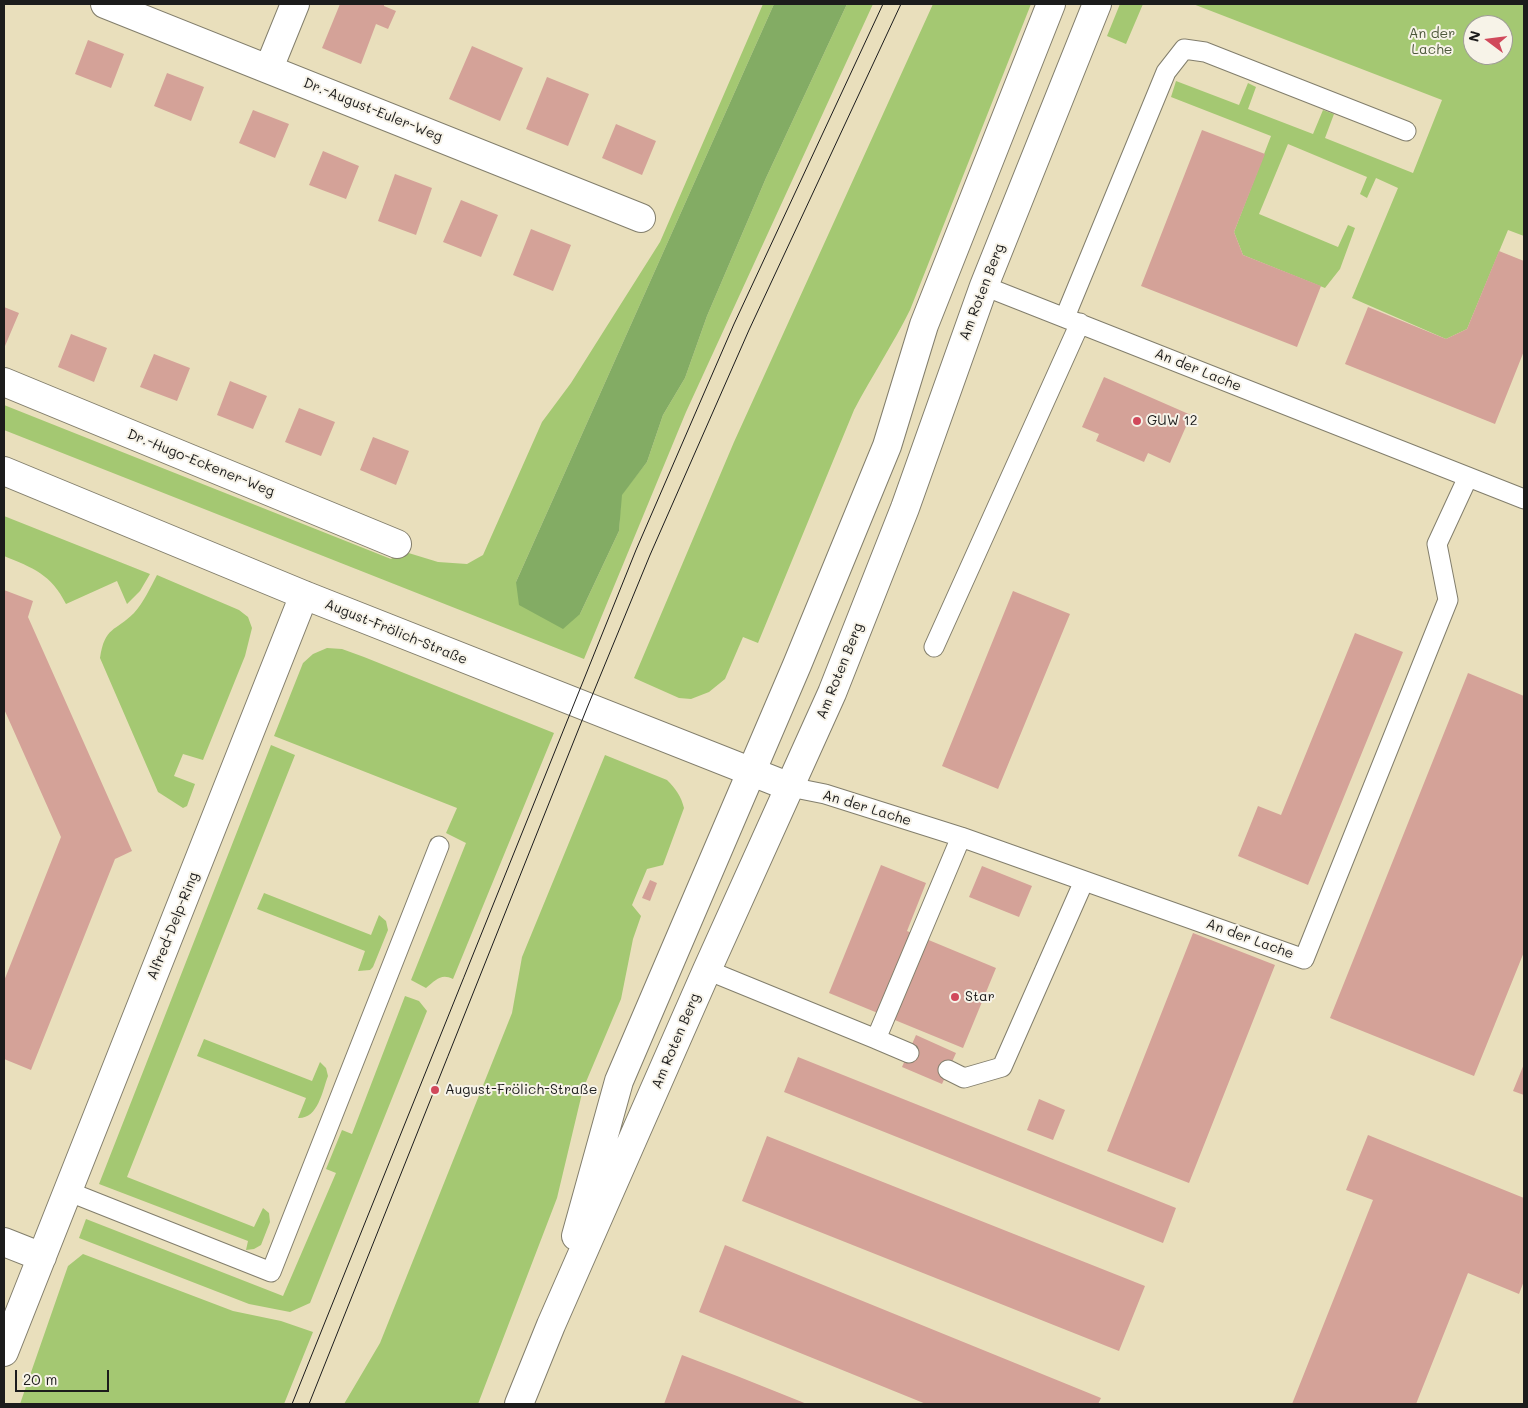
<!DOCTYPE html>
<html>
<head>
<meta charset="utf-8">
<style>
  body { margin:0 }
  #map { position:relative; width:1528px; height:1408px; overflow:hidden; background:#e9dfbc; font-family:Mali,sans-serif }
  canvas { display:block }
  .frame { position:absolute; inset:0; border:5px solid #1c1c1c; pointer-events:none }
  .north { position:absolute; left:1463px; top:15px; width:50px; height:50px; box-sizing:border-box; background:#f7f3e8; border:1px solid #9f9d96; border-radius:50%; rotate:285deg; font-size:14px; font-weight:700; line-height:20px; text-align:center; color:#1c1c1c }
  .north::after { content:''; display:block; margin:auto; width:18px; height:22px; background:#d1495b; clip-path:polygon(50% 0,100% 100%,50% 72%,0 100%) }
  .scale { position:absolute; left:15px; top:1370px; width:94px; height:22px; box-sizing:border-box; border:2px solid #1c1c1c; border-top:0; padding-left:6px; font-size:15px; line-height:18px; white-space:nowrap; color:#1c1c1c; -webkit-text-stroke:4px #f7f3e8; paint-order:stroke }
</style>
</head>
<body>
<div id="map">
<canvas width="1528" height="1408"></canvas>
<div class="frame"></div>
<div class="north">N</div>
<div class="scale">20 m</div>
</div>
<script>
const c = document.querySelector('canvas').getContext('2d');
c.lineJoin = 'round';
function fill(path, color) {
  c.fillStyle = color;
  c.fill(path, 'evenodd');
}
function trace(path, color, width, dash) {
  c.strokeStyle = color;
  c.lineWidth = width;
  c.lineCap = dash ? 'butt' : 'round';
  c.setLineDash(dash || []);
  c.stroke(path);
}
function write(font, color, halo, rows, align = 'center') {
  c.font = font + ' Mali,sans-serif';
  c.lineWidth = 4;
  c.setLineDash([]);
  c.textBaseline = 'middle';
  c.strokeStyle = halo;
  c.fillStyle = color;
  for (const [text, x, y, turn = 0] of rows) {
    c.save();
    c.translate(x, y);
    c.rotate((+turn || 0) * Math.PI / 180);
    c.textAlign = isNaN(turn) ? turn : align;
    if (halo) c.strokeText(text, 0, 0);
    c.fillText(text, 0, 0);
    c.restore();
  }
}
const green = new Path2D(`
  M763,4h11l-258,578 64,32 39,-83 2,-36 26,-33 16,-47 22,-37 22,-62 59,-138 81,-174h26l-187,408 -102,247 -580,-229v-25l387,154 11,-8 36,11 29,2 16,-9 59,-133 29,-39 89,-141z
  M933,4h98l-121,306c-17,34 -38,66 -56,100l-96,233 -15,-6 -18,42 -16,13 -18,7 -12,-1 -45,-20 100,-236z
  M1120,4h23l-17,40 -19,-8z
  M1193,4h331v232l-16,-6 -41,99 -21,10 -94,-41 46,-110 -22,-10 -9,20 -7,-4 7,-17 -79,-33 -29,70 79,33 10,-22 7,3 -15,41 -15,19 -82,-33 -9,-23 37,-96 -100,-39 5,-16 63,24 9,-22 8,4 -8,22 65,25 10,-24 11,4 -9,24 88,35 29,-73zM1473,25h30v30h-30z
  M4,516l146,58 -10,17 -13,13 -10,-23 -51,23c-15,-30 -33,-36 -62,-48z
  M157,575l82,35 9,7 4,11 -7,28 -42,104 -20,-6 -9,22 21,8 -8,22 -4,2 -25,-16 -58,-134c5,-32 15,-26 34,-45 10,-11 16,-25 23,-38z
  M327,648l15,1 22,8 190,76 -101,246c-12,-6 -17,1 -27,9l-15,-8 55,-137 -20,-10 11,-25 -183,-72 29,-73 10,-9z
  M271,745l24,10 -168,422 127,50 9,-19 6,5 1,9 -9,23 -7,4 -8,1 2,-9 -149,-57z
  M605,755l62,25c9,9 14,16 17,28l-21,57 -16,4 -15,36 9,11 -8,23 -12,60 -38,90 -26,109 -79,206h-134l36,-61 132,-330 10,-56z
  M264,893l107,42 8,-20 7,6 2,9 -15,37 -3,3 -12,1 7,-20 -108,-42z
  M405,996l14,5 8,10 -117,292 -20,9 -41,-8 -170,-66 7,-19 197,77 53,-123 -10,-4 16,-39 10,4z
  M204,1039l108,42 8,-19 6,6 2,8c-6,16 -10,43 -30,42l8,-20 -109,-42z
  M83,1254l150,57 48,10 32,11 -29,72h-264l48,-138z`);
const forest = new Path2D(`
  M774,4h73l-81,174 -59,138 -22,62 -22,37 -16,47 -25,33 -3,36 -39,83 -17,15 -44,-24 -3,-23z`);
const building = new Path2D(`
  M340,4h44v2l12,5 -8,18 -12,-5 -15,40 -39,-16z
  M88,40l36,14 -13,34 -36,-14z
  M472,46l51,22 -23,53 -51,-22z
  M167,73l37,14 -13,34 -37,-15z
  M547,77l42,17 -21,52 -42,-17z
  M253,110l36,14 -14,34 -36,-15z
  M616,124l40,17 -14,34 -40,-17z
  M1202,130l63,24 -31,78 9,23 78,31 -24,61 -156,-61z
  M323,151l36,15 -13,33 -37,-14z
  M395,174l37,14 -16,47 -38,-14z
  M461,200l37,15 -17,42 -38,-15z
  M531,229l40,16 -18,46 -40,-16z
  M1499,251l25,10v90l-29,73 -150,-60 23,-57 78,32 21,-10z
  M4,307l15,6 -14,33h-1z
  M71,334l36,14 -13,34 -36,-15z
  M154,354l36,14 -13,33 -37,-14z
  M1104,377l87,38 -21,48 -22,-10 -4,9 -48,-21 3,-7 -17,-7z
  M230,381l37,15 -14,33 -36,-14z
  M299,408l36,14 -14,34 -36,-14z
  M373,437l36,14 -13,34 -36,-15z
  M4,590l29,11 -5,16 104,234 -17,8 -84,211 -27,-11v-78l57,-144 -57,-128z
  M1013,591l57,23 -72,175 -56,-23z
  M1355,633l48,19 -95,233 -70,-29 20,-50 23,9z
  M1468,673l56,23v256l-50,124 -144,-58z
  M881,865l45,18 -19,48 89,37 -33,80 -134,-55z
  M982,866l50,20 -13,31 -50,-20z
  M650,880l7,3 -7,18 -8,-3z
  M1193,933l82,32 -86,218 -82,-32z
  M916,1035l40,18 -14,31 -40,-17z
  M798,1057l378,151 -13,35 -379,-151z
  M1524,1064v31l-11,-4z
  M1039,1099l26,11 -12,30 -26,-10z
  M1368,1135l156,63v83l-5,13 -51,-21 -52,131h-124l81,-204 -27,-10z
  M767,1136l378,150 -26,65 -377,-150z
  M725,1245l376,153 -3,6h-172l-227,-92z
  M682,1355l55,21 70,28h-143z`);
const lane = new Path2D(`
  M984,286l540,213
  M1065,317l101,-245 18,-23 21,3 201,79
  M934,647l146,-324
  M790,787l35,7 136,43 343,122 144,-359 -11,-56 31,-67
  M707,970l169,69 85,-202
  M876,1039l33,14
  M948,1070l16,8 38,-11 82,-186
  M67,1191l204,81 168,-426`);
const street = new Path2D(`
  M105,4l536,214
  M269,68l26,-64
  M4,382l393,162
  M4,471l300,124 486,192
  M4,1242l38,15
  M4,1352l300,-757`);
const secondary = new Path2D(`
  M576,1236l43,-155 178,-416 90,-219 37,-121 127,-321
  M519,1404l32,-79 156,-355 125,-277 73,-185 79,-222 113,-282`);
const tram = new Path2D(`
  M292,1404l344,-854 98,-226 149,-320
  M309,1404l278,-696 63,-153 99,-225 152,-326`);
const markers = [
  [1137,421,5,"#d1495b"],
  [955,997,5,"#d1495b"],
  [435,1090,5,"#d1495b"]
];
const parkNames = [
  ["An der",1432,34],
  ["Lache",1432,50]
];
const streetNames = [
  ["Dr.-August-Euler-Weg",373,110,22],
  ["Am Roten Berg",982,292,-69],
  ["An der Lache",1198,370,22],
  ["Dr.-Hugo-Eckener-Weg",201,463,22],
  ["August-Frölich-Straße",396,632,22],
  ["Am Roten Berg",840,671,-68],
  ["An der Lache",867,808,17],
  ["Alfred-Delp-Ring",173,926,-68],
  ["An der Lache",1250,939,20],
  ["Am Roten Berg",676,1041,-67]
];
const poiNames = [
  ["GUW 12",1147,421],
  ["Star",965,997],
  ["August-Frölich-Straße",445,1090]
];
fill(green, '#a4c872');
fill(forest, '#83ac64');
fill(building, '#d4a298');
trace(lane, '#827e6c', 21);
trace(street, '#827e6c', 30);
trace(secondary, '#827e6c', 30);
trace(lane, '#fff', 19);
trace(street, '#fff', 28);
trace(secondary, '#fff', 28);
trace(tram, '#1c1c1c', 1);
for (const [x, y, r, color] of markers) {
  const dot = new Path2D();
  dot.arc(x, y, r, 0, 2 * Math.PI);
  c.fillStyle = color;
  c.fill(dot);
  trace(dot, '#f7f3e8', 2);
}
write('14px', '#4c583a', '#f7f3e8', parkNames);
write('14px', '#1c1c1c', '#f7f3e8', streetNames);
write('14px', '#1c1c1c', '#f7f3e8', poiNames, 'left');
</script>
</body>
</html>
